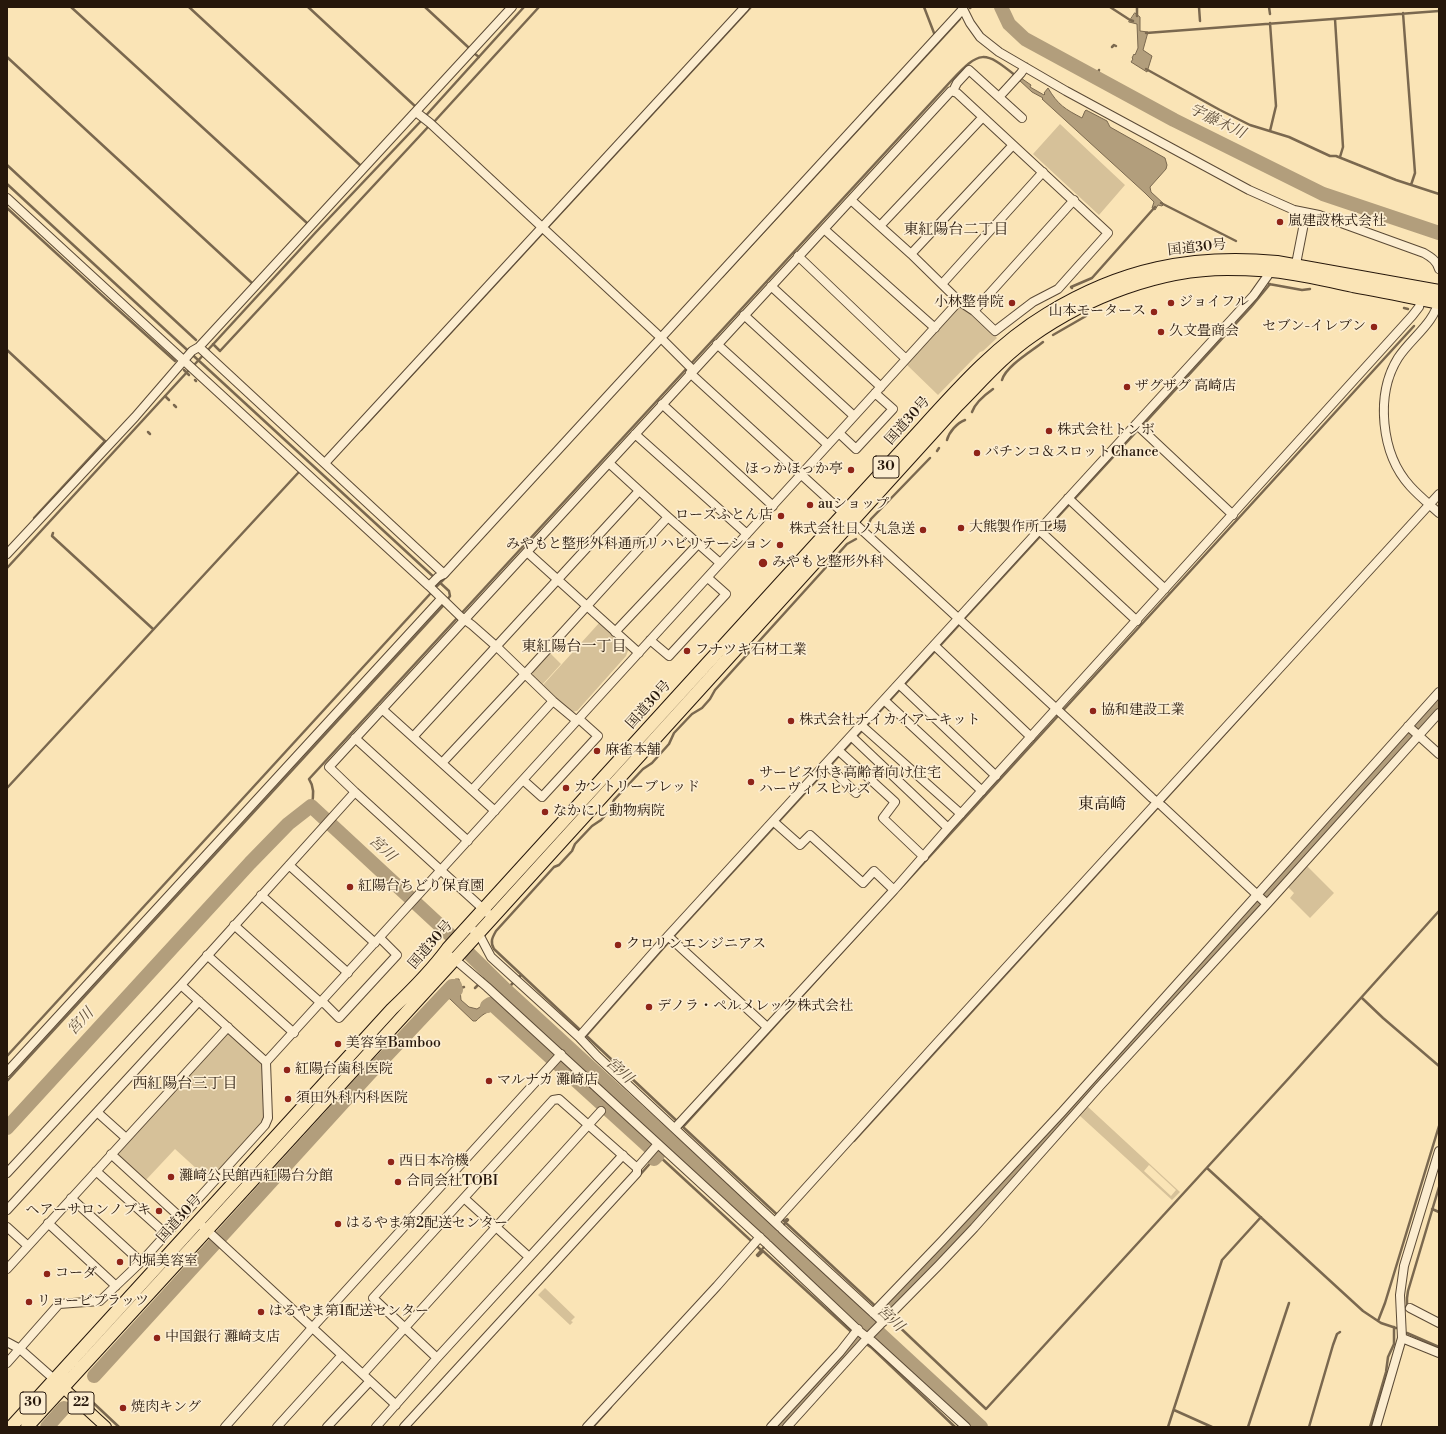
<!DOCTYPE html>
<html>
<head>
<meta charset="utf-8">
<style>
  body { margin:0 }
  #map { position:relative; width:1446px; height:1434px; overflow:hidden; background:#fae4b6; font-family:"Libre Bodoni",serif }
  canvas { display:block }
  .frame { position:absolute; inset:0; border:8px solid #26170b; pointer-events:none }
</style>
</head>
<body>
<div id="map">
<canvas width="1446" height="1434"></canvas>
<div class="frame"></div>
</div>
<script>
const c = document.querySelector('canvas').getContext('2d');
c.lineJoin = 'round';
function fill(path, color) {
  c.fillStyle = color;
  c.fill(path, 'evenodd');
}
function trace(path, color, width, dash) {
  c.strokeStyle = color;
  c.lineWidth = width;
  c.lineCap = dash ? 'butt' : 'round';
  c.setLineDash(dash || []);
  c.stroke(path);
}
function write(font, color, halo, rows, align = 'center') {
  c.font = font + ' "Libre Bodoni","Noto Serif JP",serif';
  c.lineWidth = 3.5;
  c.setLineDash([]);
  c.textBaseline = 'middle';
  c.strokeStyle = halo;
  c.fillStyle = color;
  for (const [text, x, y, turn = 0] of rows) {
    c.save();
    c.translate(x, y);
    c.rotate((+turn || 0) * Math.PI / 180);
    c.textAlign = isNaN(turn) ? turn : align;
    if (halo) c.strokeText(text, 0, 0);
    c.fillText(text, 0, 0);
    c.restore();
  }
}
const green = new Path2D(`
  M1060,124l65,61 -26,30 -66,-61z
  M960,306l17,11 20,21 -14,13 -3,1 -42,43 -32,-31z
  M600,622l29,26 -3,8 -49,55 -6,1 -28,-27z
  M549,652l12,12 -19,21 -9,-9v-6z
  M1307,866l27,27 -24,25 -20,-20 4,-5 -6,-6z
  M228,1032l35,31 1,59 -54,59 -35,-32 -30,32 -29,-27z
  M1087,1106l93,86 -8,8 -93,-85zM1149,1165l27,25 -5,6 -27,-25z
  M545,1288l30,29 -4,4 2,1 -3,3 -32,-30z`);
const water = new Path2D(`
  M1135,13l5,4v14l8,1 -5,18 9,6 -5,16 -16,-10 2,-3 -1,-1 2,-4 1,1 3,-7 -1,-24 -8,-2z
  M1021,78l10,7 -1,2 14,8 1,-1 -1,-1 4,-5c10,17 17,21 34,30l3,-7 1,-1 21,11 3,6 55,31 2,7 -1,4 -16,18 1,5 13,12 -2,2 -4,-1 -3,5 -3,-2 2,-6 -9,-9 -103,-94 1,-1 -11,-6 -13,-12z
  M456,979h3l2,21 8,7 8,2 13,-9 5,1 3,5 6,5 -4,4c-9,-8 -17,-1 -24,6h-3l-23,-22 -9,-5z`);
const stream = new Path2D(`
  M71,7l236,216
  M189,7l171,158
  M308,7l108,100
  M425,7l43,40
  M924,7l10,26
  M1110,7l20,13 3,1
  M1137,7v9
  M1199,7l1,14
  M1269,7l1,7
  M970,8l1,-1
  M1403,13l12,160 -4,12
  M1335,19l8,128 -3,10
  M1146,33l293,-22
  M1112,47l2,-2 2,1
  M475,54l4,3
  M7,57l245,226
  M1146,69l74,41 30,15 39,12 41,19h6l60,24 43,14
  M1096,78l3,-8
  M433,123l106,-116
  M1270,131l6,-25 -6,-83
  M7,165l189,175
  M7,184l442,407 1,5 -8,11 -435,474
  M1161,203l75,38
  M7,208l98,90 70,63
  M722,277l238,-258
  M1269,284l33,6 8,-1
  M1072,288l-1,-1 21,-9 63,-71
  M1404,308l4,1
  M1053,335l33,-19v-1
  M213,344l7,7 208,-224
  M7,350l99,92
  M195,364l121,-132 105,-111 103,-114
  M184,370l5,5
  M195,380l1,1
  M1002,380c4,-14 30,-29 41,-38
  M165,396l4,4
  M174,405l2,2
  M972,412c3,-9 14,-18 21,-23
  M1143,425l108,-118 19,-23
  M361,430l390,-423
  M148,432l2,2
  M947,440c2,-8 10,-17 18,-20
  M937,451l2,-3
  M34,518l71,-77
  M867,527l4,-8 59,-61
  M53,533l-1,3 101,93
  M7,568l181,-197
  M437,586l11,-11
  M964,619l173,-188
  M7,788l291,-315
  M311,806c3,-9 4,-18 -2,-27l642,-698c29,-31 33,-31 65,-5
  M900,889l514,-563
  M483,979l5,-6
  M475,988l4,-4
  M457,989l7,-2
  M503,993l18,-18
  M1362,998l21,20 56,48
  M586,1036l88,-100 285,-311
  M7,1056l423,-462
  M678,1122l-184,-173c-4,-7 -2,-11 2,-18l58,-64 5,-2 13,-14 3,-7 17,-18 9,-6 9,-10 4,-10 29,-31 9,-6 17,-19 5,-11 18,-19 10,-6 8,-9 5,-9 132,-146 9,-5
  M683,1127l180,-198
  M683,1127l102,95
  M854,1141l421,-462
  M658,1155l102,94
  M1207,1168l156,143 18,12 15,5
  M639,1176l15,-17
  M1432,1209l7,3
  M787,1224l98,91
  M763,1251l95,87 14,10 83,79
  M757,1255l31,-35 -1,-1 -3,2
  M757,1255l1,1 5,-5
  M1407,1308v-10l1,-7 31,-104
  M892,1320l94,89 303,-331 150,-167
  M1378,1321l7,-18 54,-177
  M1407,1333l32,14
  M85,1395l34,32
  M1174,1410l38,17
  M593,1427l18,-20
  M1168,1427l54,-167 39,-43
  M1248,1427l41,-124
  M1309,1427l24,-82 4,-11 3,-2
  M1370,1427l16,-55 2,-15 6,-13v-17`);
const river = new Path2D(`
  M1001,7l8,17 16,15 149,81 149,74 116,39
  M487,1006l3,-2 3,1 165,150 -4,4
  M7,1128l243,-265 38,-39 23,-18 136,126 59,58 267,245
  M775,1237l206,190
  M94,1376l276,-303 82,-87h3l1,4
  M47,1427l17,-19
  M777,1427l81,-89 92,-95 349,-383 140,-158`);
const minor = new Path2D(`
  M962,7l8,16 10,14 19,15 67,39 183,99 45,20 25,5 105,38c7,4 13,8 15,16
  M953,91l4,-8 12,-13 53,48
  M999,97l22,-24 4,-6
  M416,112l14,11 227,211 36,36
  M7,198l422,388 32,31 11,8 25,22 56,54 24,20
  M880,226l102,-108
  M824,229l111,99
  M911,254l102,-109
  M798,256l108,103
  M1296,264l10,-51
  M942,284l101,-112
  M771,286l110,101
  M1439,299c-4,24 -28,39 -41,59 -23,37 -17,96 12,128 9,10 19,18 29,27
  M974,311l100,-111
  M744,315l110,101
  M717,344l111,101
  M199,347l245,227
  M690,373c154,141 310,282 462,425l10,8 105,98
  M662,404l111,102
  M1136,424l97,91
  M839,433l17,16 37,-40 -18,-16
  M635,434l112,100
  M325,463l420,-456
  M609,463l59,54 52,46
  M1068,498l97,91
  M1039,530l98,91
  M527,552l112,101
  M7,554l128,-137 57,-66 7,-4 313,-340
  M429,586l9,-9 6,-3 519,-565
  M615,632l83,-88
  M650,640l19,16 57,-62 -18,-16
  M934,645l97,92
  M899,684l97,92
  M884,700l98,91
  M382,709l113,102
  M861,725l100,89
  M1408,726l31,28
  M851,736l97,92
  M413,737l226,-246
  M355,738l113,103
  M838,750l57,52 -12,16 41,39
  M442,763l83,-89 143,-157
  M826,764l30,29
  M523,780l19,17 56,-61 -19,-17
  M472,790l81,-89
  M773,821l27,24 10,-10 53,48 11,-12 20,19
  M289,865l86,78
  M261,895l87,78
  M492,917l-137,-125 -26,-25 622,-676 6,2 151,140 -50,56 -25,13 -38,29 -21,-20 -15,-10 -48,-47 -60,-54
  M234,925l87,78
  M474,931l7,7 10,19 88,80 18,19 183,171
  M668,936l99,91
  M207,955l87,78
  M452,957l35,30 279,256
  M181,985l85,77
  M322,1001l17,17 58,-63 -17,-17
  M579,1037l89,-101 586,-641 17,-24
  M7,1072l434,-473
  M97,1112l29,26
  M675,1128l219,-238 54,-62 464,-512 7,-9 2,-8
  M111,1154l70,64
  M96,1171l70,63
  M7,1173l174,-188 174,-193
  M71,1198l70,64
  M464,1198l65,59
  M7,1210l192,-209
  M198,1222l198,183
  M775,1222l161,-178 503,-550
  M48,1223l68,63
  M7,1227l21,19
  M782,1229l101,93
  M768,1245l92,87 13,10 93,85
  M7,1269l221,-242
  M1410,1308l29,15
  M873,1313l69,-72 120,-129 377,-420
  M1402,1338l37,15
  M7,1342l13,7 35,31
  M437,1358l-64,-60 180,-198 6,-1 78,69 21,-24
  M7,1363l52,-59 41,-3 41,-39 124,-137 3,-7 -2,-56 693,-761
  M363,1374l238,-263
  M225,1427l87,-99 249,-274
  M277,1427l65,-72
  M327,1427l43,-46
  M376,1427l61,-69 186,-203
  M404,1427l233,-254v-5
  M587,1427l130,-141 43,-49
  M771,1427l69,-75 18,-23
  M787,1427l83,-92 69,-70 35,-37 125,-141 168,-183 172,-191
  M1376,1427l26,-89 -2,-43 4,-29 35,-115`);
const major = new Path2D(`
  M58,1383l48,44`);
const highway = new Path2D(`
  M11,1427l381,-418c20,-19 40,-39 56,-61 126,-138 251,-276 377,-414 33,-36 66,-72 98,-107 38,-42 76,-84 124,-113 73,-45 145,-60 230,-52l162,29
  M27,1427l419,-458 511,-563c24,-24 47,-51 75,-70 55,-39 128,-67 195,-67 22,0 45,1 67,5 20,3 39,8 59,12 29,5 57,11 86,17`);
const markers = [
  [1280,222,4,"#8f2418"],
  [1012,303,4,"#8f2418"],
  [1171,303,4,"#8f2418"],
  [1154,312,4,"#8f2418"],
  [1374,327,4,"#8f2418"],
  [1161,332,4,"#8f2418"],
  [1127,387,4,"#8f2418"],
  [1049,431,4,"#8f2418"],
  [977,453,4,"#8f2418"],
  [851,470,4,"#8f2418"],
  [810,505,4,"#8f2418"],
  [781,516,4,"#8f2418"],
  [961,528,4,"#8f2418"],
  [923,530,4,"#8f2418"],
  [780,545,4,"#8f2418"],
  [763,563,5,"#8f2418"],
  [687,651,4,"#8f2418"],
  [1093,711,4,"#8f2418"],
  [791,721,4,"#8f2418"],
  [597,751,4,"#8f2418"],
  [751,782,4,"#8f2418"],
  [566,788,4,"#8f2418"],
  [545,812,4,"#8f2418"],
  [350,887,4,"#8f2418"],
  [618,945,4,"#8f2418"],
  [649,1007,4,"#8f2418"],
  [338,1044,4,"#8f2418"],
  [287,1070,4,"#8f2418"],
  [489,1081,4,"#8f2418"],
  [288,1099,4,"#8f2418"],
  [391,1162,4,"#8f2418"],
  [171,1177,4,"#8f2418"],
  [398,1182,4,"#8f2418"],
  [159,1211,4,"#8f2418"],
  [338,1224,4,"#8f2418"],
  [120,1262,4,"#8f2418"],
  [47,1274,4,"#8f2418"],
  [29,1302,4,"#8f2418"],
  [261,1312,4,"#8f2418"],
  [157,1338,4,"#8f2418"],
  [123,1408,4,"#8f2418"]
];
const shields = [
  [886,467,26],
  [33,1403,26],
  [81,1403,26]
];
const shieldNames = [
  ["30",886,467],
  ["30",33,1403],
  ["22",81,1403]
];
const poiNames = [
  ["嵐建設株式会社",1288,222],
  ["小林整骨院",1004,303,"right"],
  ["ジョイフル",1179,303],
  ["山本モータース",1146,312,"right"],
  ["セブン-イレブン",1366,327,"right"],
  ["久文畳商会",1169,332],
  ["ザグザグ 高崎店",1135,387],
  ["株式会社トンボ",1057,431],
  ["パチンコ＆スロットChance",985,453],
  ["ほっかほっか亭",843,470,"right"],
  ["auショップ",818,505],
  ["ローズふとん店",773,516,"right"],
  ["大熊製作所工場",969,528],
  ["株式会社日ノ丸急送",915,530,"right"],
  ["みやもと整形外科通所リハビリテーション",772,545,"right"],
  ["みやもと整形外科",772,563],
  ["フナツキ石材工業",695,651],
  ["協和建設工業",1101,711],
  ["株式会社ナイカイアーキット",799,721],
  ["麻雀本舗",605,751],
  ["サービス付き高齢者向け住宅",759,774],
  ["ハーヴィスヒルズ",759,790],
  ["カントリーブレッド",574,788],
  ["なかにし動物病院",553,812],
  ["紅陽台ちどり保育園",358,887],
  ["クロリンエンジニアス",626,945],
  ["デノラ・ペルメレック株式会社",657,1007],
  ["美容室Bamboo",346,1044],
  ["紅陽台歯科医院",295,1070],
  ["マルナカ 灘崎店",497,1081],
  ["須田外科内科医院",296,1099],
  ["西日本冷機",399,1162],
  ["灘崎公民館西紅陽台分館",179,1177],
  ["合同会社TOBI",406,1182],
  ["ヘアーサロンノブキ",151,1211,"right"],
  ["はるやま第2配送センター",346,1224],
  ["内堀美容室",128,1262],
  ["コーダ",55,1274],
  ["リョービプラッツ",37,1302],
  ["はるやま第1配送センター",269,1312],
  ["中国銀行 灘崎支店",165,1338],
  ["焼肉キング",131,1408]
];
const streetNames = [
  ["国道30号",1197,248,-6],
  ["国道30号",908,421,-48],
  ["国道30号",649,705,-48],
  ["国道30号",431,945,-49],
  ["国道30号",180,1219,-48]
];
const waterNames = [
  ["宇藤木川",1217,122,26],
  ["宮川",382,849,43],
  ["宮川",81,1022,-47],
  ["宮川",619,1071,42],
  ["宮川",890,1319,43]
];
const neighbourhoodNames = [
  ["東紅陽台二丁目",956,230],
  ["東紅陽台一丁目",574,647],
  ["西紅陽台三丁目",185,1084]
];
const quarterNames = [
  ["東高崎",1102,805]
];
fill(green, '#d6c199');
fill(water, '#b29e7c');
trace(water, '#7a684f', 1);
trace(stream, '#7a684f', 2.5);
trace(river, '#b29e7c', 14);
trace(minor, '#5b4a36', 10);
trace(major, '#26170b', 12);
trace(highway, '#26170b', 14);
trace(minor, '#fcedd0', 8);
trace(major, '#fae4b6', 10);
trace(highway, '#fae4b6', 12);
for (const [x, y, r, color] of markers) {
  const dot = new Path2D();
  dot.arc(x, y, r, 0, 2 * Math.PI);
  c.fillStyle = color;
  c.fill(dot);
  trace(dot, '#fcedd0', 1.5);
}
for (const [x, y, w] of shields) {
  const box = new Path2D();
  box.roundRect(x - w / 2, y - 11, w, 22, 3);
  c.fillStyle = '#fcedd0';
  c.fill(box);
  trace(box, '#26170b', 1);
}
write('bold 13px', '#26170b', null, shieldNames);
write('14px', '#26170b', '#fcedd0', poiNames, 'left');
write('14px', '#26170b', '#fcedd0', streetNames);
write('italic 15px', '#5e4d38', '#fcedd0', waterNames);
write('15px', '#26170b', '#fcedd0', neighbourhoodNames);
write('16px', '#26170b', '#fcedd0', quarterNames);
</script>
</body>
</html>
